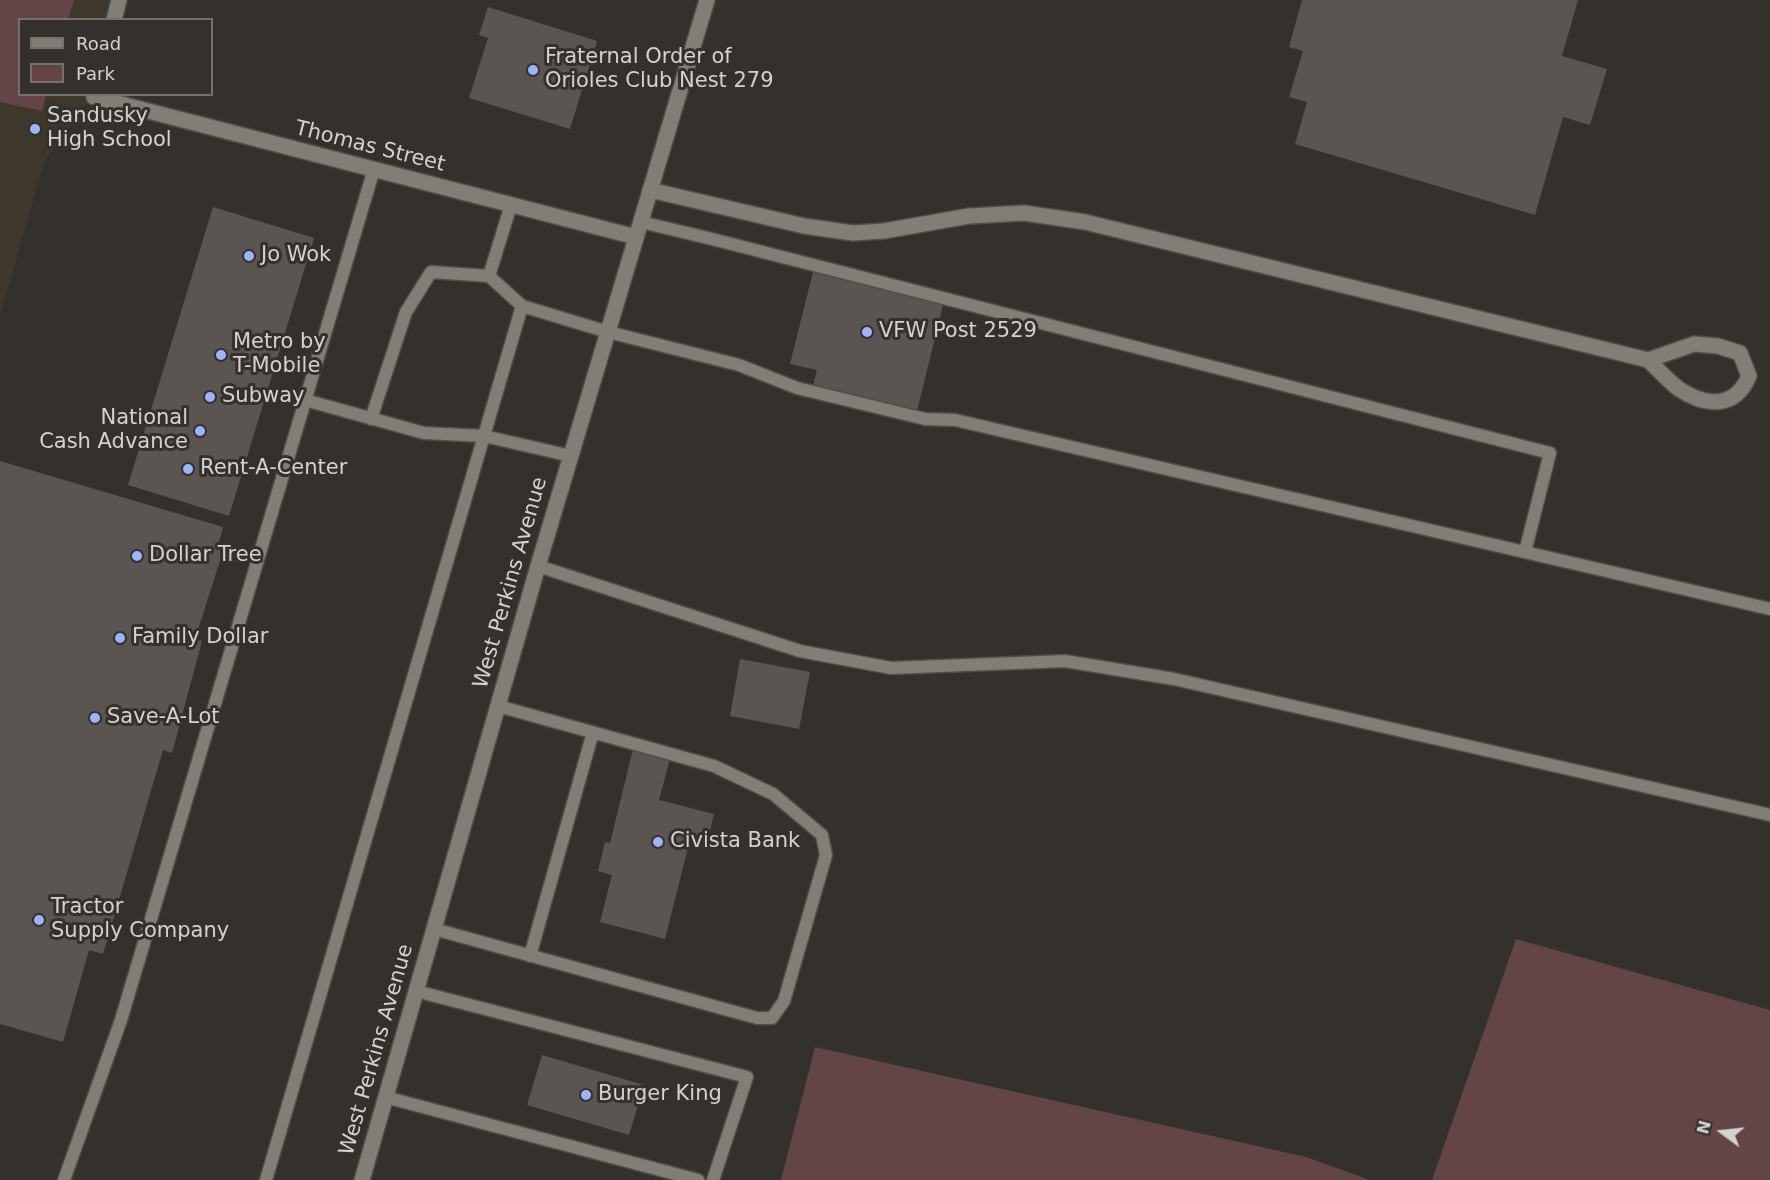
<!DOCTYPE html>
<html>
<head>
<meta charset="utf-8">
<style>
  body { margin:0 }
  #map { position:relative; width:1770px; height:1180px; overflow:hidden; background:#34312c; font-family:"DejaVu Sans",sans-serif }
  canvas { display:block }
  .legend { position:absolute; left:18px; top:18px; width:195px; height:78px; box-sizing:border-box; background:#34312c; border:2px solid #74716d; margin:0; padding:8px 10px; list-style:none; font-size:18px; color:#d4d2cf }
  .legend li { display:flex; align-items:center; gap:12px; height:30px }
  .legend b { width:30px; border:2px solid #74716d }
  .north { position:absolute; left:1692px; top:1102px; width:60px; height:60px; -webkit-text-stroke:4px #34312c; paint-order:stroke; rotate:285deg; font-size:16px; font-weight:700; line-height:24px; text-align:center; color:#d4d2cf }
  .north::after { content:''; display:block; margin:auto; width:21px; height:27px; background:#d4d2cf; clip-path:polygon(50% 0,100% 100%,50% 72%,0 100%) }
</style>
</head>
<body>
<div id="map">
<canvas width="1770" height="1180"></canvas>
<ul class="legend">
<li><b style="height:8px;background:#817d77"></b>Road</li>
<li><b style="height:16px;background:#644547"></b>Park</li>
</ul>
<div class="north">N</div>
</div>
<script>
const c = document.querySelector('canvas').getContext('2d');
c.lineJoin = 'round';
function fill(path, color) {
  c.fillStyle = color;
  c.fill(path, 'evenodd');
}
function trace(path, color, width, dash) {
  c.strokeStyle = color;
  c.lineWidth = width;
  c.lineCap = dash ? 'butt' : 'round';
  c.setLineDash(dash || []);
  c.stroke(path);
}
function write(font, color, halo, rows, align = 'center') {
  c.font = font + ' "DejaVu Sans",sans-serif';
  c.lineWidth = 6;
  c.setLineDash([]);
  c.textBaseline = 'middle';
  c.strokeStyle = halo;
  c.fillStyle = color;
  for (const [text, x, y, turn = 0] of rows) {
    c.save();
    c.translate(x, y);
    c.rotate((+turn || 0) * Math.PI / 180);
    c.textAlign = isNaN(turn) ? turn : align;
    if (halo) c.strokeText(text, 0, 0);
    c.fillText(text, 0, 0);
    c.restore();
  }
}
const built = new Path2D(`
  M0,0h119l-5,19 -94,1v74l74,1 -49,65 -45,156z`);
const green = new Path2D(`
  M0,0h74l-6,19 -48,1v74l26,1 -4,16 -42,-9z
  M1516,939l254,71v170h-338z
  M815,1047l491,110 64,23h-589z`);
const building = new Path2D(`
  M1302,0h276l-16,56 45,13 -17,56 -27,-8 -28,98 -240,-71 12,-42 -18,-5 14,-46 -14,-4z
  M488,7l109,34 -27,88 -101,-31 19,-60 -9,-3z
  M213,207l101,31 -85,278 -101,-31z
  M814,268l130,33 -27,110 -104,-26 4,-15 -27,-6z
  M0,461l223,66 -5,19 6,2 -29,91 7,2 -30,112 -9,-3 -60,204 -14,-4 -26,92 -63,-18z
  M740,659l70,13 -11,57 -69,-13z
  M634,745l37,10 -12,45 55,14 -8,34 -17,-4 -24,95 -65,-17 12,-47 -14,-4 7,-29 5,1z
  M542,1055l102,30 -15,50 -102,-30z`);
const service = new Path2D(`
  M511,205l-22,71 33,30 86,26 131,33 58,23 128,31 30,1 815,189
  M641,222l67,16 842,215 -25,99
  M305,400l119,33 60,3 87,20
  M371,419l35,-107 25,-40 58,4
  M538,566l262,85 91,17 174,-7 109,18 596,136
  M434,929l323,89h15l12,-17 42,-146 -4,-20 -49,-41 -59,-28 -216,-60
  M530,956l63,-224
  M416,991l331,86 -34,103
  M385,1097l313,83
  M64,1180l57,-160 253,-851
  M266,1180l256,-874`);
const minor = new Path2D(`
  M114,20l5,-20
  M94,94v3l542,140
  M650,190l154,36 49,7 31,-2 85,-15 55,-3 61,9 563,138c10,9 20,21 31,29 27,18 56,20 70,-13l-9,-23 -22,-7 -24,-2 -46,16`);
const secondary = new Path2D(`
  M362,1180l176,-614 169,-566`);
const markers = [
  [533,70,6,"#9db4fd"],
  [35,129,6,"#9db4fd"],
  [249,256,6,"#9db4fd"],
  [867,332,6,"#9db4fd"],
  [221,355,6,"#9db4fd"],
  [210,397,6,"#9db4fd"],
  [200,431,6,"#9db4fd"],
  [188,469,6,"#9db4fd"],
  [137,556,6,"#9db4fd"],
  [120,638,6,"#9db4fd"],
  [95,718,6,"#9db4fd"],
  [658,842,6,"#9db4fd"],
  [39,920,6,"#9db4fd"],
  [586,1095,6,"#9db4fd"]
];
const poiNames = [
  ["Fraternal Order of",545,58],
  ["Orioles Club Nest 279",545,82],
  ["Sandusky",47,117],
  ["High School",47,141],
  ["Jo Wok",261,256],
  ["VFW Post 2529",879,332],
  ["Metro by",233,343],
  ["T-Mobile",233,367],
  ["Subway",222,397],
  ["National",188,419,"right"],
  ["Cash Advance",188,443,"right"],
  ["Rent-A-Center",200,469],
  ["Dollar Tree",149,556],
  ["Family Dollar",132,638],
  ["Save-A-Lot",107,718],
  ["Civista Bank",670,842],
  ["Tractor",51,908],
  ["Supply Company",51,932],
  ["Burger King",598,1095]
];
const streetNames = [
  ["Thomas Street",370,147,14],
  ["West Perkins Avenue",511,583,-74],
  ["West Perkins Avenue",377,1050,-74]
];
fill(built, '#3d372c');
fill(green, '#644547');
fill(building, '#5b5551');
trace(service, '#504d48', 15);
trace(minor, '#504d48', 18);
trace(secondary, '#504d48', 18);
trace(service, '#817d77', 12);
trace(minor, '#817d77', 15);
trace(secondary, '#817d77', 15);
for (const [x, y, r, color] of markers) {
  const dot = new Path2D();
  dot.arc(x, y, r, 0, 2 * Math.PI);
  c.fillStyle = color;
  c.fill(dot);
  trace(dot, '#34312c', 2);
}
write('21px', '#d4d2cf', '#34312c', poiNames, 'left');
write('21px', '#d4d2cf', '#34312c', streetNames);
</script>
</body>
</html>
